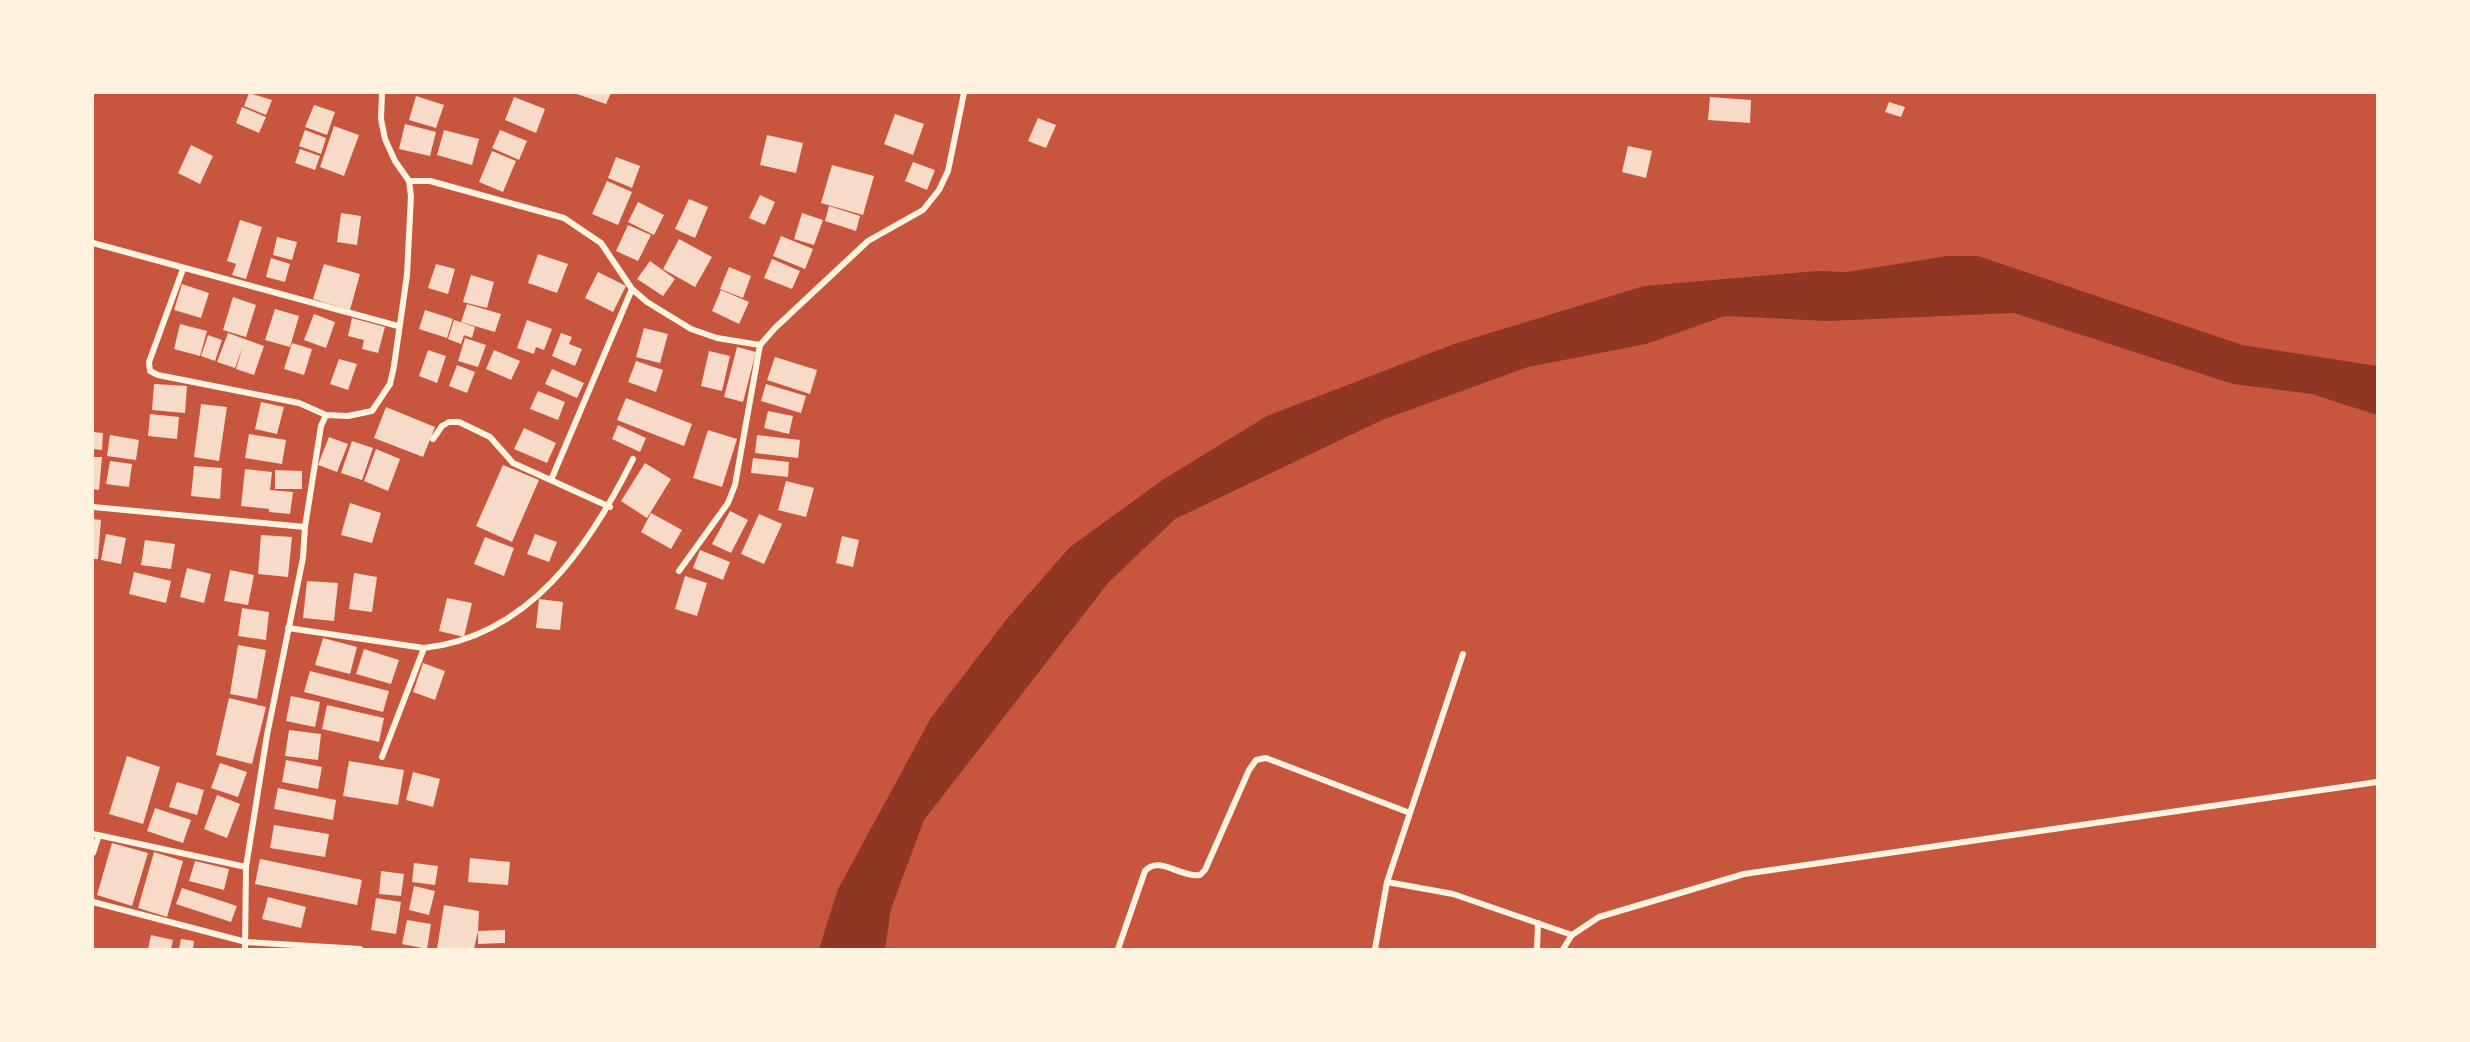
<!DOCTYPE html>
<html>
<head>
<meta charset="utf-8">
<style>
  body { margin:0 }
  #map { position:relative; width:2470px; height:1042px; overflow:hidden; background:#c8553d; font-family:"Crimson Pro",serif }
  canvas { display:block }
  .frame { position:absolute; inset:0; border:94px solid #fff3e0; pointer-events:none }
</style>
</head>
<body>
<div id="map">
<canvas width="2470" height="1042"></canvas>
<div class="frame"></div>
</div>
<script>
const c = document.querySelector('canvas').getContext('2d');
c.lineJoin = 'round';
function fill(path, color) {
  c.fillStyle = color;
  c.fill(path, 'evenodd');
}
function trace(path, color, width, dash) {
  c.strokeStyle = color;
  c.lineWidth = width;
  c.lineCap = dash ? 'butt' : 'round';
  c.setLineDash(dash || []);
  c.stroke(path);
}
const water = new Path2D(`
  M1947,256h31l264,89 135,21v49l-65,-21 -79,-10 -219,-71 -186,8 -103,-5 -79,28 -118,23 -146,53 -207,99 -67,64 -184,237 -33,89 -6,40h-66l19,-60 93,-171 75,-98 64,-73 94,-68 103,-63 187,-72 190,-58 173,-15 30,1z`);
const building = new Path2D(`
  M249,93l23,7 -6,15 -22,-9z
  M574,93h37l-5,11z
  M416,96l28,9 -8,23 -27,-8z
  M514,97l31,12 -9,24 -31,-13z
  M1710,97l41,3 -1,23 -42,-3z
  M1889,102l16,5 -4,10 -16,-5z
  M314,105l21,7 -8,23 -22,-8z
  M242,107l24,10 -7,16 -23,-10z
  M895,114l29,10 -11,31 -29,-11z
  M1038,118l18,7 -10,23 -18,-7z
  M405,124l31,8 -6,24 -31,-7z
  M334,126l25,9 -15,41 -24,-9z
  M305,130l21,8 -5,16 -22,-8z
  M444,130l35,9 -7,26 -35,-10z
  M500,130l27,11 -8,19 -27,-12z
  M767,135l36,8 -7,30 -36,-8z
  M191,145l22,11 -13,28 -22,-11z
  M1628,146l24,5 -6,27 -24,-6z
  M300,149l20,7 -5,14 -20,-7z
  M492,151l24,10 -13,31 -24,-10z
  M616,157l24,9 -8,22 -24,-10z
  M913,162l22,8 -8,20 -22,-9z
  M832,165l42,11 -11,39 -42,-12z
  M607,181l25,11 -14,33 -26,-11z
  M760,195l15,7 -10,23 -16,-7z
  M689,199l19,8 -13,31 -20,-9z
  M638,202l26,13 -10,20 -26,-13z
  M829,206l31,10 -4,15 -31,-10z
  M341,213l20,3 -4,29 -20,-3z
  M802,213l21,7 -9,25 -20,-6z
  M240,220l22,7 -16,52 -14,-4 4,-11 -9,-3z
  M628,225l23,10 -13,26 -22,-10z
  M781,236l32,13 -8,20 -32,-13z
  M277,237l20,5 -5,18 -19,-5z
  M679,239l33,18 -17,30 -32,-18z
  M538,254l30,10 -11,29 -29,-10z
  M271,258l19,6 -5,18 -19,-5z
  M772,259l28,12 -8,18 -28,-11z
  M650,261l25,18 -12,17 -26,-17z
  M324,264l36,10 -10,36 -37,-11z
  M436,264l19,5 -7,25 -20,-6z
  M729,267l22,9 -8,22 -23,-9z
  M598,272l28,14 -13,26 -28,-14z
  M471,275l23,7 -7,26 -24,-6z
  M182,284l27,9 -8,25 -27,-8z
  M721,290l28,12 -10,22 -27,-13z
  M233,297l23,8 -10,32 -23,-7z
  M467,304l34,10 -6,18 -34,-10z
  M275,309l24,7 -9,31 -25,-7z
  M425,310l28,9 -6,19 -28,-9z
  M314,314l21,8 -9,26 -22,-8z
  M352,318l33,9 -7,26 -16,-4 2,-9 -16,-4z
  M454,320l21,7 -3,11 -8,-3 -3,9 -13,-5z
  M527,320l25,9 -8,21 -8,-3 -2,7 -17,-6z
  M180,324l27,7 -7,25 -26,-7z
  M644,328l24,6 -8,29 -24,-6z
  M228,333l36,13 -10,29 -18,-6 7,-23 -8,22 -18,-6z
  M561,333l11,4 -3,7 13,5 -7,17 -23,-10z
  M208,335l14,5 -7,21 -14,-5z
  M465,338l21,7 -8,22 -20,-6z
  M292,343l20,6 -8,26 -20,-6z
  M737,347l19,5 -13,50 -19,-5z
  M428,350l18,6 -9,27 -18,-7z
  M494,350l26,11 -9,19 -25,-11z
  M709,351l21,5 -8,35 -21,-5z
  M775,357l42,13 -7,24 -43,-14z
  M339,359l18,5 -9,26 -18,-6z
  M636,361l27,9 -7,22 -28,-10z
  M457,365l18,7 -8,21 -18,-7z
  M552,369l32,14 -7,15 -32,-14z
  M154,384l33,2 -2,27 -33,-3z
  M766,384l40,12 -5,17 -40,-12z
  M538,391l27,11 -7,18 -28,-11z
  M626,398l66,26 -8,22 -67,-26z
  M261,402l23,5 -7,27 -22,-5z
  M201,404l26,3 -8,54 -25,-4z
  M386,407l49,20 -12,30 -49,-19z
  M768,411l25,5 -4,18 -25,-6z
  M150,414l29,3 -2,22 -29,-3z
  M618,425l28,13 -6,14 -28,-13z
  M524,428l32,15 -9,20 -33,-14z
  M708,430l29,9 -15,48 -29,-9z
  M93,432l10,1 -1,17 -9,-1z
  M249,434l37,6 -4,24 -37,-6z
  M110,435l29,5 -3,20 -29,-4z
  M757,435l43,5 -2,18 -43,-5z
  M329,437l19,7 -11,28 -19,-7z
  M352,441l21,7 -11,32 -21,-7z
  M376,449l24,10 -12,32 -24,-10z
  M93,457h9l-3,33 -6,-1z
  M753,458l36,4 -1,15 -37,-4z
  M110,461l22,3 -3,23 -23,-3z
  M645,463l26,16 -24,39 -26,-17z
  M503,465l36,15 -27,62 -36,-16z
  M194,466l28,2 -2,31 -29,-3z
  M245,469l27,3 -2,18 23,2 -3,22 -21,-2v-3l-28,-3z
  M275,470l27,1v18h-27z
  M786,481l28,7 -8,29 -28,-7z
  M350,503l31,10 -9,30 -31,-8z
  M730,511l18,9 -17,33 -19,-9z
  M651,513l31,17 -11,19 -30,-17z
  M759,514l23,10 -18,40 -23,-10z
  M93,519l8,1 -3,39h-5z
  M106,534l20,4 -5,26 -20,-4z
  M535,534l22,8 -8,20 -22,-8z
  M261,535l31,2 -4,40 -30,-3z
  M842,536l17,4 -6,27 -17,-4z
  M485,537l29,11 -10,28 -30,-12z
  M145,540l30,4 -4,25 -30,-4z
  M700,550l30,12 -7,18 -30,-12z
  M187,568l24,6 -7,29 -24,-6z
  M230,570l24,5 -6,30 -24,-4z
  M134,572l37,9 -5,22 -37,-9z
  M354,573l23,4 -5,35 -23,-3z
  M685,576l22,7 -10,33 -22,-7z
  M307,581l31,2 -4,38 -31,-3z
  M447,598l25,5 -8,34 -25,-6z
  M539,599l24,3 -3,28 -24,-2z
  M242,608l27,4 -3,28 -28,-4z
  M323,638l34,9 -7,27 -35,-9z
  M238,645l28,5 -9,49 -27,-5z
  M364,649l35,11 -8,24 -35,-10z
  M423,663l22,8 -10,29 -22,-8z
  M310,671l79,20 -6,21 -79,-20z
  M291,696l29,6 -5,25 -29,-6z
  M229,698l37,9 -14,57 -36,-9z
  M327,705l57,13 -5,24 -57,-13z
  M289,730l32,4 -3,26 -33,-4z
  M127,756l33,11 -17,57 -34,-10z
  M286,760l36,7 -4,22 -36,-7z
  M349,761l55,9 -6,35 -55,-9z
  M220,763l27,9 -9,25 -27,-9z
  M413,772l27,7 -7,28 -27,-7z
  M177,782l27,8 -7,25 -28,-8z
  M278,788l58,12 -3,20 -59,-11z
  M217,795l23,9 -13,34 -23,-9z
  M155,808l36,12 -8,23 -36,-12z
  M274,825l55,9 -4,23 -55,-9z
  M112,843l36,10 -16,53 -35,-11z
  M154,852l29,9 -16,56 -29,-9z
  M470,858l40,4 -2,23 -40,-3z
  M260,859l102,21 -5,25 -102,-21z
  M195,861l34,8 -5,21 -35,-9z
  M414,863l24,3 -3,19 -23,-3z
  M381,871l23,3 -3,22 -22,-2z
  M414,886l21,5 -6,24 -20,-5z
  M182,888l55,18 -6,16 -55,-18z
  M268,897l38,10 -5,21 -39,-9z
  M376,898l25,4 -5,32 -25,-4z
  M444,905l35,6 -1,20 27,-1v13l-27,1v-13l-4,18h-37z
  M407,920l24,4 -4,25 -25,-5z
  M151,935l22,5 -2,9h-23z
  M181,939l13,2 -1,8h-14z`);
const minor = new Path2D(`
  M409,181h21l134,37 37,25 31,46 15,13 44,27 26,9 43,7
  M93,243l305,83
  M183,269l-34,93 1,9 8,4 141,28 27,12
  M433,439l9,-13 7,-4h10l31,15 23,26 97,44
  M551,480l81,-191
  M93,507l212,20
  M679,571l49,-68 7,-18 25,-140 15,-17 93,-87 55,-31 16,-20 9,-19 16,-78
  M288,628l136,20c106,-12 165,-101 209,-189
  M382,757l42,-109
  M93,834l153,33
  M93,853l6,-18
  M1387,882l66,12 119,41
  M93,902l153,40 114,7
  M245,949l1,-82 21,-132 36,-177 2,-31 16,-101 5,-11 22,1 24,-5 18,-27 4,-18 13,-91 4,-79 -2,-15 -14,-20 -10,-22 -4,-20 1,-26
  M1118,949l27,-78c14,-16 36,7 55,4l5,-5 44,-100 7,-10 10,-2 144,55
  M1375,949l12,-67 76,-228
  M1537,949l1,-26
  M1563,949l9,-14 27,-18 145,-43 633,-92`);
fill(water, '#8f3625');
fill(building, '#f7dbc8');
trace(minor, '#fff3e0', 6);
</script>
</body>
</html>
